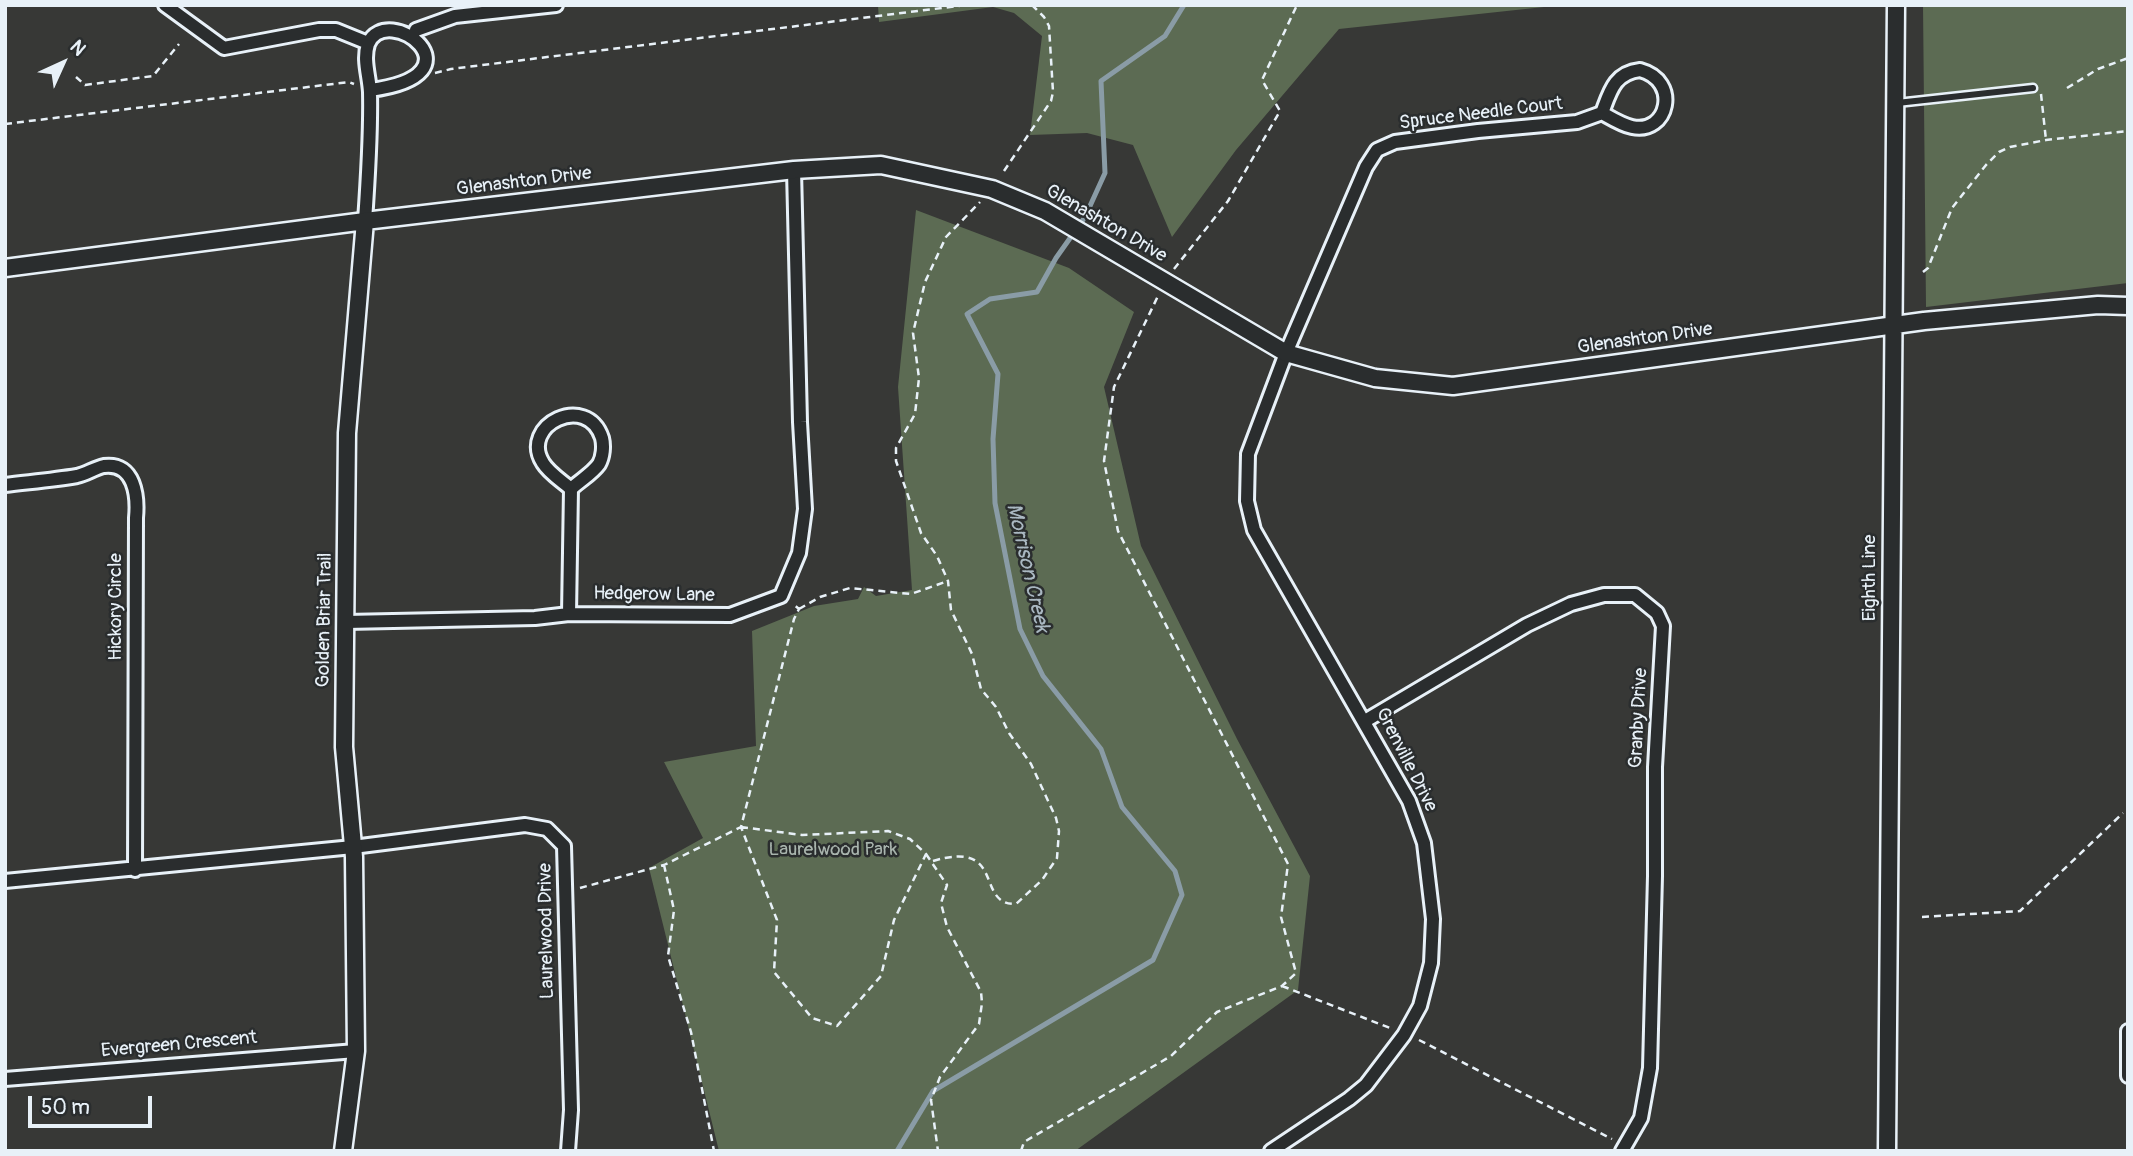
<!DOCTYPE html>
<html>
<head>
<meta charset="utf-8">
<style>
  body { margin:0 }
  #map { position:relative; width:2133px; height:1156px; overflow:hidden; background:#373836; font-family:Pangolin,sans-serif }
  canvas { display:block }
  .frame { position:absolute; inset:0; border:7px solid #e8f1f8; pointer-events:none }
  .north { position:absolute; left:28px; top:28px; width:70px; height:70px; -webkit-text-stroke:5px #2a2d2e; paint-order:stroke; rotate:45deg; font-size:19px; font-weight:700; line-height:28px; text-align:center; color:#e8f1f8 }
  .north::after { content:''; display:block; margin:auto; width:24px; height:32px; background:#e8f1f8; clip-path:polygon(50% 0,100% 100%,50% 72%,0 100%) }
  .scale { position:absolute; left:28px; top:1096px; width:124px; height:32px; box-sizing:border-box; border:4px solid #e8f1f8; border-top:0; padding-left:9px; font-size:21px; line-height:24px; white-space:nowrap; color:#e8f1f8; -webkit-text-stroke:5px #2a2d2e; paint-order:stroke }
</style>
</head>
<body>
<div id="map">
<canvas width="2133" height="1156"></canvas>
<div class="frame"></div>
<div class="north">N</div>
<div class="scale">50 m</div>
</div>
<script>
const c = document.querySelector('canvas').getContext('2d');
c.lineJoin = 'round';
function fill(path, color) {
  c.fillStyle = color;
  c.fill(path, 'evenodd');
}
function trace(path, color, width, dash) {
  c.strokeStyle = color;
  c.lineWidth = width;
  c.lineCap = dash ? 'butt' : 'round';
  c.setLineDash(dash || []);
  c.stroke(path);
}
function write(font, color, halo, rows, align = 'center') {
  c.font = font + ' Pangolin,sans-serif';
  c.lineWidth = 5;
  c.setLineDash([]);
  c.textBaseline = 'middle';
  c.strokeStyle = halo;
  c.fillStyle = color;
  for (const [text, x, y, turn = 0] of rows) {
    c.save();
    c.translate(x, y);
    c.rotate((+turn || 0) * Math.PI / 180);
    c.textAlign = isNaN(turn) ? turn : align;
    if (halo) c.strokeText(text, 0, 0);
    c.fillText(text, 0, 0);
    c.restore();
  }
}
const green = new Path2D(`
  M878,5h666v2l-205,22 -103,121 -64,87 -39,-92 -46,-12 -57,2 12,-99 -28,-23 -21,-6 -114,15z
  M1923,5h205v278l-202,24z
  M916,210l153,58 65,44 -30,75 37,159 96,193 73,137 -12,114 -223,161h-356l-70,-283 54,-30 -39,-76 92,-16 -4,-115 62,-25 44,-7 6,-12 12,9 36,-6 -14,-203z`);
const stream = new Path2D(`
  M897,1151l36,-60 220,-131 29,-65 -7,-24 -53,-64 -21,-58 -58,-73 -23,-47 -25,-126 -2,-64 5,-65 -31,-60 23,-15 47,-7 19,-34 29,-41 20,-44 -4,-92 64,-45 19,-31`);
const path = new Path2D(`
  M435,73l16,-4 515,-64
  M76,77l9,8 68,-9 26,-32
  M2067,88l31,-19 30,-11
  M2041,94l5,46
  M5,124l344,-42 5,2
  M1004,171l47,-70 2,-9 -4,-66 -5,-9 -12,-12
  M1174,269l54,-68 52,-90 -18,-31 35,-75
  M1923,272l5,-4 24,-60 34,-43 13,-13 11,-5 36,-7 82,-9
  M799,609l21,-12 30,-9 61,6 37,-13
  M741,827l61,8 86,-4 22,8 16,15 -32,66 -13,56 -44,50 -25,-8 -38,-46 3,-52z
  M926,854l21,31 -6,18 6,24 34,65 1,11 -3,21 -39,53 -9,23 7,51
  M933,861c74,-22 41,44 83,43l26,-24 15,-22 2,-27 -3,-13 -25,-54 -22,-31 -13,-26 -15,-18 -9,-35 -21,-44 -3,-29 -11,-25 -16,-23 -25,-72v-13l19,-34 4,-36 -6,-45 12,-51 21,-45 34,-35
  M664,865l10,45 -6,46 23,76 23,119
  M580,888l84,-23 77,-38 53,-208 5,-10 -6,-5
  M1922,917l98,-6 103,-98
  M1282,986l108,42
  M1419,1040l193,99
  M1021,1151l3,-9 147,-86 46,-44 65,-26 14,-13 -15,-56 7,-53 -170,-333 -14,-70 10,-74 44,-91`);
const service = new Path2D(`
  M1897,103l136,-15`);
const minor = new Path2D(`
  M165,5l59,43 95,-18h17l32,13
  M416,30l39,-14 101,-11
  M1640,70c41,11 28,65 -8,57 -10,-2 -21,-9 -30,-14 8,-21 12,-40 38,-43z
  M365,221c3,-43 6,-87 5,-129 -1,-17 -7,-32 -2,-48 19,-44 119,31 2,46
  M5,485c24,-3 48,-5 72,-9 9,-2 18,-8 27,-10 31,-4 34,31 32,52l-1,352
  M569,614l2,-125c8,-8 21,-15 28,-25 4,-7 5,-18 3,-26 -15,-46 -83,-13 -59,25 6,10 19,18 28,26
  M346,622l189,-4 34,-4 161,1 51,-19 18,-43 6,-44 -5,-87 -6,-252
  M1365,721l162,-96 44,-21 33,-9h31l22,18 6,13 -8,141v109l-5,192 -9,50 -19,33
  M5,881l348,-34 172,-22 22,4 17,17 7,264 -3,41
  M2128,1031v45
  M5,1079l351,-28
  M1271,1151l78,-52 17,-14 38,-50 16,-29 11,-43 2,-44 -9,-76 -15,-42 -155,-271 -7,-29 1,-47 38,-101 80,-186 11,-17 18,-8 83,-11 99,-9 25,-9`);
const tertiary = new Path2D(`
  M5,268l360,-47 429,-51 87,-5 111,24 53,22 241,142 89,25 78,8 471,-65 174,-16 30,1
  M343,1151l13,-100 -2,-194 -10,-110 3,-314 18,-212
  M1887,1151l9,-1146`);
const streetNames = [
  ["Spruce Needle Court",1481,114,-7],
  ["Glenashton Drive",524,182,-7],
  ["Glenashton Drive",1106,224,30],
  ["Glenashton Drive",1645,339,-8],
  ["Eighth Line",1870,578,-90],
  ["Hedgerow Lane",654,595,1],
  ["Hickory Circle",116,607,-90],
  ["Golden Briar Trail",325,620,-89],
  ["Granby Drive",1639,718,-87],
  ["Grenville Drive",1406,760,63],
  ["Laurelwood Drive",547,931,-91],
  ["Evergreen Crescent",179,1045,-5]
];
const parkNames = [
  ["Laurelwood Park",833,850]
];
const waterNames = [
  ["Morrison Creek",1027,568,77]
];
fill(green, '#5c6b53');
trace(stream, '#8a9ca6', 5);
trace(service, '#e8f1f8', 11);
trace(minor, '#e8f1f8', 18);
trace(tertiary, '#e8f1f8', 21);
trace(path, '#e8f1f8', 2.5, [7, 5]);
trace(service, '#2a2d2e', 6);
trace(minor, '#2a2d2e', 12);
trace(tertiary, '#2a2d2e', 16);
write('19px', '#e8f1f8', '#2a2d2e', streetNames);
write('19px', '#a9b5ae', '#2a2d2e', parkNames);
write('italic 21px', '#aab8c2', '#2a2d2e', waterNames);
</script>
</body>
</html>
